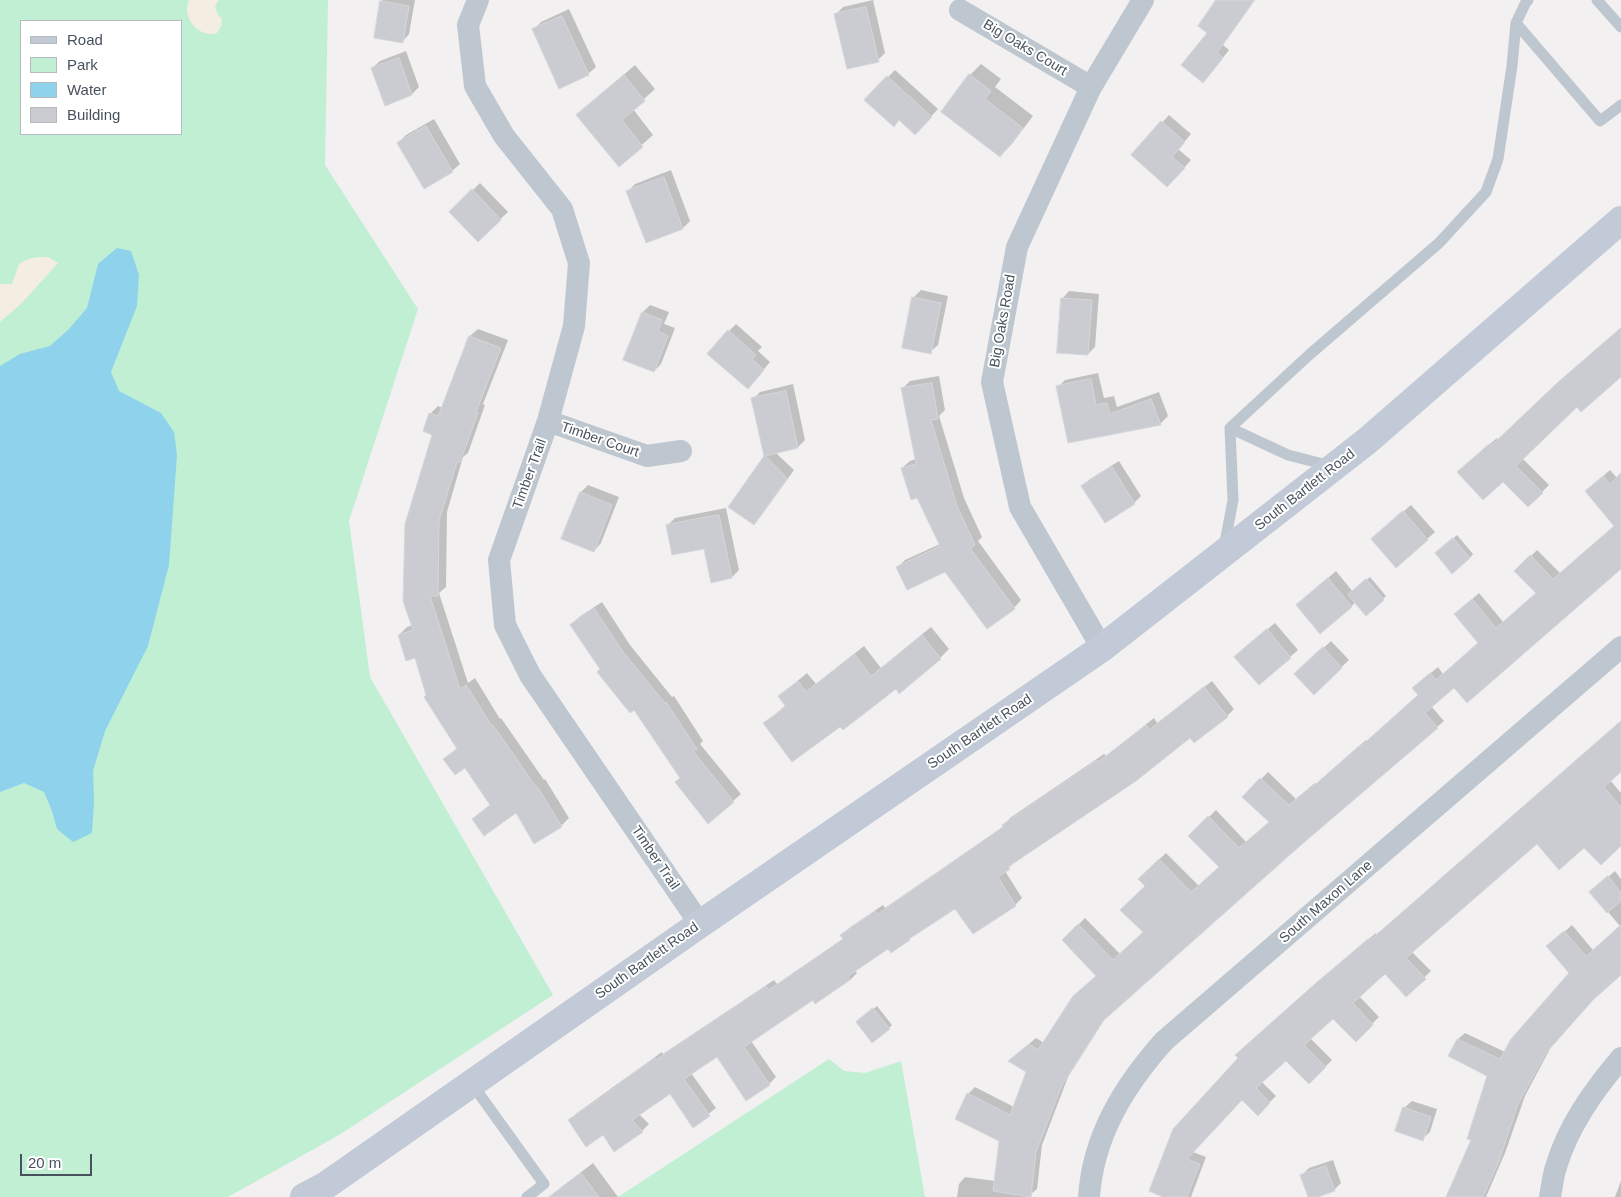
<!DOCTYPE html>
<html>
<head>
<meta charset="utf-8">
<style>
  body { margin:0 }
  #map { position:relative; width:1621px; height:1197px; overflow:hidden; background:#f2f0f0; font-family:Arial,sans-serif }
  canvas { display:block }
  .legend { position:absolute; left:20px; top:20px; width:162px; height:115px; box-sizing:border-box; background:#fff; border:1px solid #b6babe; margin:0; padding:6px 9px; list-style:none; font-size:15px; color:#48525d }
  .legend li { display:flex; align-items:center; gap:10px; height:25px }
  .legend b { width:25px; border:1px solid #b6babe }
  .scale { position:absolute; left:20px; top:1154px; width:72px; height:22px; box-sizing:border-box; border:2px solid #48525d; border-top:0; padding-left:6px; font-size:15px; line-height:18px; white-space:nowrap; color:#48525d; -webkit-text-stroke:4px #fff; paint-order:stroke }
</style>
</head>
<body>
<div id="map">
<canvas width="1621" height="1197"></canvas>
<ul class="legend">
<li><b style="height:6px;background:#c1cad6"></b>Road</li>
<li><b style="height:14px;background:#c0efd4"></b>Park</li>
<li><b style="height:14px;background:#8ed3eb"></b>Water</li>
<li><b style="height:14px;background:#caccd2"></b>Building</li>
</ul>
<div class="scale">20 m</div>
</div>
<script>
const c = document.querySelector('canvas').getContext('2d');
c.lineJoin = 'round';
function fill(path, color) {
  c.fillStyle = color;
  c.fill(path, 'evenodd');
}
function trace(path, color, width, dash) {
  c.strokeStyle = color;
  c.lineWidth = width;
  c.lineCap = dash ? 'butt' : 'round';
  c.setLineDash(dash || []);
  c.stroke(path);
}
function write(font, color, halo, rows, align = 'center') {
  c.font = font + ' Arial,sans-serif';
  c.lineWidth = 4;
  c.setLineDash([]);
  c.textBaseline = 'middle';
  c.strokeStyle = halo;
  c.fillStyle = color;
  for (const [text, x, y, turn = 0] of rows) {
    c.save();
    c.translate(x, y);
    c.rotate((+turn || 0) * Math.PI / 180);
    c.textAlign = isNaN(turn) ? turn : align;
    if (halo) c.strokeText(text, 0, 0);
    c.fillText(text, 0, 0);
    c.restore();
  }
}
const green = new Path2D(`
  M0,0h328l-3,165 93,144 -69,212 21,156 183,318 -214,140 -111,62h-228zM21,21h160v113h-160z
  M829,1059l15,12 21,2 36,-12 24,136h-307z`);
const sand = new Path2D(`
  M189,0h30l-4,6 2,7 5,6 -1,7 -4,7c-18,6 -36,-16 -28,-33z
  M39,257h9l10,6 -36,40 -22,19v-38h12l7,-20 9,-5z`);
const water = new Path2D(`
  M117,248l14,3 8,24 -2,31 -26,66 8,19 42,22 13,19 3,23 -8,110 -21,81 -43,85 -12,40 1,31 -2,31 -19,9 -16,-13 -5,-18 -8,-19 -20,-9 -24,9v-426l20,-12 30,-8 19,-17 18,-21 11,-44z`);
const shadow = new Path2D(`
  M383,0h32l-6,34 -7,8 -21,-41z
  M873,0l12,53 -7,7 -43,-45 8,-8z
  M1218,0h37l-32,45 6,5 -19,24 -1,-42z
  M569,9l27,58 -8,7 -54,-45 7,-7z
  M406,51l13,36 -7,7 -40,-26 8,-7z
  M981,64l20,15 -6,8 38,29 -22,29 -11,11 -58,-44 28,-37z
  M635,65l20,24 -22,20 20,26 -34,30 -42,-50z
  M895,70l43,39 -16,17 -34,-49z
  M1169,115l22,19 -13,15 13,11 -16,18 -42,-23z
  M434,119l26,45 -8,7 -54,-28 8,-8z
  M671,170l19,51 -7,7 -55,-37 7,-7z
  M480,183l28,29 -30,28 -27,-28z
  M921,290l27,6 -10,49 -8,7 -16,-55z
  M1069,291l30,3 -4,53 -7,7 -26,-55z
  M650,305l19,7 -5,12 11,4 -14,36 -7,7 -30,-11 19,-48z
  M736,324l26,23 -4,4 12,11 -15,18 -26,-49z
  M1621,328v48l-44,29 -55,53 27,27 -21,21 -25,-26 -37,-15 31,-27 1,2 66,-63z
  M478,329l30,11 -25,64 2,1 -17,48 -5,4 -16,55 -1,75 -7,6 29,90 7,-5 25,41 1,-1 43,62 1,-1 24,39 -8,8 -45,-15 -43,8 18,-15 -25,-37 -21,-8 12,-11 -30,-53 -11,-38 -17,-22 8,-8 6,-2 21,-191 -4,-20 8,-8 5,2 27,-72z
  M1098,373l6,25 10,-2 3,11 42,-15 9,24 -8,8 -91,18 -11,-55 7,-7z
  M939,376l6,34 -6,6 25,82 18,39 -4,4 43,59 -7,8 -69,-37 -47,-4 7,-7 35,-16 -38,-76 8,-7 6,-2 -14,-70 8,-8z
  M793,384l12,56 -7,7 -23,5 19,18 -33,46 -7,7 -24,-17 36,-50 -13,-57 7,-7z
  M1119,461l22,35 -7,7 -51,-17 7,-7z
  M1610,470l7,8 4,-3v94l-167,118 -23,19 13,15 -7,6 -86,73 -243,214 -40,63 -26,68 -5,44 -6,5v3h-74l2,-13 6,-7 30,4 5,-41 -32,-46 7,-7 39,20 14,-36 -18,-11 26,-22 8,5 54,-68 -35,-35 22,-22 35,36 24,-22 2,-60 20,-19 33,33 21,-19 -23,-38 19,-19 31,33 24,-22 -27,-24 24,-25 28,27 19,-16 1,1 50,-44 1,1 53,-46 1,-14 17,-14 5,7 36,-32 -17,-34 17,-15 25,30 33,-30 -21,-22 21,-21 23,23 55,-47 -22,-41z
  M588,485l31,12 -18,46 -7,8 -13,-59z
  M1411,505l24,27 -38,34 -17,-34z
  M726,508l13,62 -7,7 -27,-30 -38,-21 8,-8z
  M1457,535l16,19 -3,4 -30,-8z
  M1336,571l17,21 17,-15 16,19 -3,3 -27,3 -36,31 -15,-35z
  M602,602l28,43 42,52 2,-1 29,45 -3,3 41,50 -8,7 -52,-23 -46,-70 -64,-83 8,-8z
  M1275,623l23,27 -39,34 -16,-35z
  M931,627l18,22 -9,9 -99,67 -76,-2 21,-18 -7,-9 28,-23 9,11 48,-38 17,22z
  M1331,641l18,19 -35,33 -11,-26z
  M1212,681l22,28 -7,7 -37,20 -174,125 -11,10 17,27 -7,7 -60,3 -41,26 -23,17 -3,-4 -33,23 2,3 -7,7 -37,18 -62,43 25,36 -7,7 -52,-29 -26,18 25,35 -23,18 -23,-34 -31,22 10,10 -7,7 -39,3 -33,-14 7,-7 85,-61 1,2 111,-74 3,4 67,-46 -2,-3 7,-7 34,-23 2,3 119,-82 6,-8 94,-64 2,2 48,-38 3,5z
  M1621,722v48l-11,10 11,13v51l-37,3 -47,-5 -125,110 19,19 -25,24 -21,-22 -26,23 20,21 -23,23 -23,-23 -23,21 22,22 -23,23 -23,-23 -25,21 15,15 -18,18 -16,-16 -49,54 13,5 -15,40h-24l-17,-6 174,-214 52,-44 1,2z
  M1615,871l6,8v95l-25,22 -44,49 -27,51 -20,57 -19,44h-38l24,-57 17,-65 -39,-19 8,-17 7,-6 40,19 65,-79 -15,-33 17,-15 21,25 27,-24 -29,-34z
  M877,1006l15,19 -3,3 -28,-9z
  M1412,1101l25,8 -7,23 -8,7 -18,-31z
  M1333,1160l8,23 -7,7 -20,7h-4l-8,-22 7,-7z
  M593,1163l25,34h-66l11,-11z
  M1621,1181v16h-6z`);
const building = new Path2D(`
  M1216,0h38l-37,53 6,5 -20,25 -22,-18 26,-32 -9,-7z
  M380,1l29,5 -6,37 -29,-5z
  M866,7l13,55 -32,7 -13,-55z
  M562,16l27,59 -30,14 -27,-60z
  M399,58l13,37 -27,11 -14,-38z
  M969,74l22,17 -6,8 38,29 -23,29 -59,-45z
  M624,75l21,26 -23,19 21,27 -24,20 -43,-52z
  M887,76l45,41 -17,18 -16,-15 -5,7 -30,-27z
  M1161,121l24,21 -13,15 13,11 -18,19 -36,-32z
  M426,126l27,46 -29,17 -27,-46z
  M664,177l19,52 -37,14 -20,-52z
  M472,189l29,31 -23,22 -29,-30z
  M912,297l29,6 -10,51 -29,-6z
  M1061,298l31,2 -4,55 -31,-2z
  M642,312l20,8 -4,11 10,5 -14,36 -31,-12z
  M1621,328v49l-40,35 -4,-5 -61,59 27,27 -15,14 -25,-25 -20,18 -26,-28 32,-28 2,2 65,-62z
  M728,330l28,25 -4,4 12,11 -16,19 -41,-35z
  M469,336l32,12 -25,64 2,1 -18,49h-3l-18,59 -1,75h-8l30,93 6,-4 26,41 1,-1 43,62 1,-1 25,41 -28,17 -18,-31 -32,23 -12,-17 18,-14 -25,-37 -10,7 -12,-16 14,-10 -33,-52 2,-2 -11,-37 -9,3 -8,-26 15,-5 -10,-29 2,-77 27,-89 -9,-4 6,-18 9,3z
  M1091,379l5,26 11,-2 3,11 41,-15 10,26 -93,18 -12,-57z
  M932,383l6,36 -7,1 26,86 18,39 -5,3 45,61 -28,20 -42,-57 -38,18 -11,-23 44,-21 -23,-48 -6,2 -10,-32 15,-4 -15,-76z
  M786,391l12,57 -33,8 22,22 -33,47 -26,-18 36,-51 -13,-58z
  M1112,467l23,37 -30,19 -24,-37z
  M1621,473v96l-154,134 -13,-15 -29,25 13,15 -137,117 -198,176 -41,64 -26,67 -5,45 -38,-6 6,-50 -44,-22 12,-26 43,22 16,-43 -18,-11 21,-17 9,6 35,-54 23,-20 -34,-36 16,-16 35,36 30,-28 -23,-22 25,-24 -7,-7 21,-20 32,33 28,-25 -31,-31 20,-20 31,32 30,-26 -27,-25 18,-19 29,27 19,-16 1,1 50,-44 1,1 58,-52 -6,-7 18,-15 6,7 42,-37 -24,-29 18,-15 24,29 40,-35 -22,-22 16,-16 23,24 61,-53 -29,-35 18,-15 7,8z
  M580,492l32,13 -18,47 -33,-13z
  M1403,511l25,29 -32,28 -25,-29z
  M719,515l13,63 -21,5 -7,-34 -32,6 -6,-30z
  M1453,538l17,20 -18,16 -17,-21z
  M1328,578l24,29 -32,27 -24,-29z
  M1366,579l18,21 -18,16 -18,-21z
  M594,608l29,44 42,51 1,-1 31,47 -4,2 41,51 -26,22 -33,-42 5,-4 -46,-68 -4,3 -33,-41 3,-3 -30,-44z
  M1267,629l24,29 -32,27 -25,-28z
  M922,635l19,24 -42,35 -3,-5 -53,41 -3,-3 -48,35 -29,-39 23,-16 -8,-11 20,-15 8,11 48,-38 17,22z
  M1323,647l19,21 -28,27 -20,-21z
  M1204,687l24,30 -34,26 -4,-5 -54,43 -128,86 2,2 -12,8 18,29 -43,28 -18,-25 -46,30 1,1 -19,13 -3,-4 -40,27 2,4 -35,24 -2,-4 -69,47 26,38 -24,16 -29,-44 -33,22 26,37 -17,12 -23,-34 -38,26 11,12 -29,20 -11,-17 -17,12 -18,-27 52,-36 -1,-1 36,-25 1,2 110,-74 3,4 74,-51 -3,-4 35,-24 3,3 125,-87 -1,-2 95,-65 1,2 48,-37 4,4z
  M1621,721v51l-17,15 17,20v39l-20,19 -17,-17 -25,22 -22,-26 -131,114 20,21 -20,18 -21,-23 -32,29 20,22 -17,17 -23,-23 -29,26 22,22 -17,17 -23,-23 -30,27 14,15 -12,13 -16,-16 -55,59 13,5 -13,33h-24l-14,-6 24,-62 65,-71 -3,-3 81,-72 52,-44 2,1z
  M1608,876l13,17v8l-14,12 -18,-21z
  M1621,925v50l-28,25 -47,53 -28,51 -19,57 -16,36h-37l25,-57 -4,-1 20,-63 -39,-20 9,-17 43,20 11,-20 58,-66 -23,-27 18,-15 22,25z
  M873,1008l17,21 -18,14 -16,-21z
  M1403,1107l28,10 -8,24 -28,-10z
  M1326,1166l9,25 -17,6h-10l-8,-22z
  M581,1173l18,24h-50z`);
const service = new Path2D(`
  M1597,0l24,27
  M1516,23l84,98 21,-16
  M1230,428l58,27 43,11
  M1224,548l9,-48 -3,-72 79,-73 130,-112 47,-51 12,-33 14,-93 4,-43 10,-21 2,-2
  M472,1084l72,100 -17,13`);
const minor = new Path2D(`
  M478,0l-10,25 7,61 29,50 58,73 17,54 -5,63 -26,95 -49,139 6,65 25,50 170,249
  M960,10l131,77
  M548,421l99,35 34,-5
  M1102,648l-82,-141 -28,-125 25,-135 74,-160 52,-87
  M1089,1197c4,-61 35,-111 75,-156l457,-394
  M1550,1197c2,-10 3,-21 6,-30 12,-41 38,-77 65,-109`);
const secondary = new Path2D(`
  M304,1197l21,-11 375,-262 402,-276 265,-207 254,-221`);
const streetNames = [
  ["Big Oaks Court",1025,48,31],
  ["Big Oaks Road",1003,321,-80],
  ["Timber Court",600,440,19],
  ["Timber Trail",530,474,-70],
  ["South Bartlett Road",1305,490,-38],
  ["South Bartlett Road",980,732,-34],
  ["Timber Trail",655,858,56],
  ["South Maxon Lane",1326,902,-41],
  ["South Bartlett Road",647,961,-35]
];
fill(green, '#c0efd4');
fill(sand, '#f3eee1');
fill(water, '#8ed3eb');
fill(shadow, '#0003');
fill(building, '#caccd2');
trace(building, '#d4d6db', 1);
trace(service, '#bec7cf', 11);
trace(minor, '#bec7cf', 22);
trace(secondary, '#c1cad6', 28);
write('14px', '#48525d', '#fff', streetNames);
</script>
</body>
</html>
